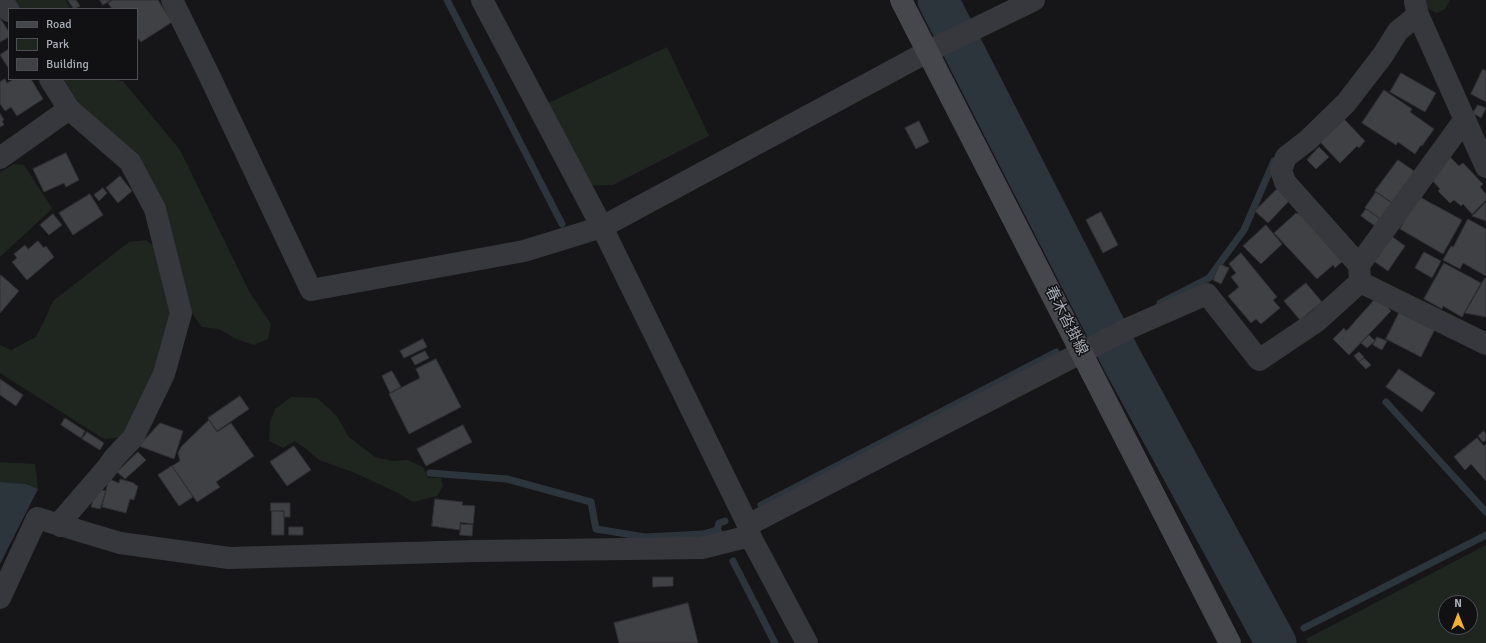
<!DOCTYPE html>
<html>
<head>
<meta charset="utf-8">
<style>
  body { margin:0 }
  #map { position:relative; width:1486px; height:643px; overflow:hidden; background:#161618; font-family:Signika,sans-serif }
  canvas { display:block }
  .legend { position:absolute; left:8px; top:8px; width:130px; height:72px; box-sizing:border-box; background:#111113; border:1px solid #4d4f55; margin:0; padding:5px 7px; list-style:none; font-size:12px; color:#a8adb8 }
  .legend li { display:flex; align-items:center; gap:8px; height:20px }
  .legend b { width:20px; border:1px solid #4d4f55 }
  .north { position:absolute; left:1438px; top:595px; width:40px; height:40px; box-sizing:border-box; background:#111113; border:1px solid #4d4f55; border-radius:50%; rotate:0deg; font-size:11px; font-weight:700; line-height:16px; text-align:center; color:#a8adb8 }
  .north::after { content:''; display:block; margin:auto; width:14px; height:18px; background:#f2b134; clip-path:polygon(50% 0,100% 100%,50% 72%,0 100%) }
</style>
</head>
<body>
<div id="map">
<canvas width="1486" height="643"></canvas>
<ul class="legend">
<li><b style="height:5px;background:#45474d"></b>Road</li>
<li><b style="height:11px;background:#1e261f"></b>Park</li>
<li><b style="height:11px;background:#404145"></b>Building</li>
</ul>
<div class="north">N</div>
</div>
<script>
const c = document.querySelector('canvas').getContext('2d');
c.lineJoin = 'round';
function fill(path, color) {
  c.fillStyle = color;
  c.fill(path, 'evenodd');
}
function trace(path, color, width, dash) {
  c.strokeStyle = color;
  c.lineWidth = width;
  c.lineCap = dash ? 'butt' : 'round';
  c.setLineDash(dash || []);
  c.stroke(path);
}
function write(font, color, halo, rows, align = 'center') {
  c.font = font + ' Signika,"Noto Sans JP",sans-serif';
  c.lineWidth = 3;
  c.setLineDash([]);
  c.textBaseline = 'middle';
  c.strokeStyle = halo;
  c.fillStyle = color;
  for (const [text, x, y, turn = 0] of rows) {
    c.save();
    c.translate(x, y);
    c.rotate((+turn || 0) * Math.PI / 180);
    c.textAlign = isNaN(turn) ? turn : align;
    if (halo) c.strokeText(text, 0, 0);
    c.fillText(text, 0, 0);
    c.restore();
  }
}
const green = new Path2D(`
  M13,0h53l5,9h-52z
  M1423,0h27l-5,9 -8,4 -13,-6z
  M667,47l42,89 -96,49 -27,1 -42,-81z
  M63,79h48l12,2 57,69 70,143 21,31 -3,15 -14,6 -18,-6 -17,-10 -17,-2 -11,-15 -29,-104 -79,-97z
  M14,164l10,1 26,40 2,4 -52,48v-85z
  M146,240l9,7 19,63 -17,62 -32,65 -21,2 -104,-66v-28l11,5 25,-13 8,-16 9,-20 76,-59z
  M291,397l26,1 19,17 13,22 26,20 17,4 16,-1 15,7 5,11h13l2,8 -6,10 -24,6 -17,-10 -41,-19 -36,-13 -14,-12 -11,-7 -11,7 -14,-7 1,-19 5,-13z
  M0,462l35,2 3,25 -12,-5 -26,-2z
  M1486,545v98h-178l-2,-4zM1446,603h24v24h-24z`);
const water = new Path2D(`
  M0,482l26,2 12,5 -38,75z`);
const stream = new Path2D(`
  M447,0l115,224
  M1160,303l49,-25 35,-48 30,-69
  M1091,334l27,-14
  M1386,402l100,110
  M430,473l77,6 84,23 5,27 49,8 58,-3 14,-4
  M761,505l295,-153
  M719,532l-2,-2 2,-7 6,-2
  M733,561l42,82
  M1304,628l182,-93`);
const river = new Path2D(`
  M938,0l184,360 154,283`);
const building = new Path2D(`
  M68,0h8l4,6 -6,3z
  M100,0h11l-8,5z
  M113,0h45l14,22 -31,20 -4,-5v-28h-25l-4,-6z
  M0,18l9,14v5l-9,5z
  M9,49v20l-9,-14z
  M1483,69l3,2v31l-15,-8z
  M1401,73l35,20 -11,19 -35,-20z
  M5,79l2,4 7,-4h17l12,20 -26,17 -6,-9 -6,4 -5,-7v-22z
  M1384,90l28,19 -2,3 24,17 -12,17 -1,-1 -6,9 -17,-12 -2,3 -34,-22z
  M1478,105l8,3 -5,10 -8,-5z
  M0,113l4,7 -2,1 2,4 -4,2z
  M1343,118l22,23 -6,7 -2,-2 -17,17 -21,-22z
  M919,121l10,21 -13,7 -11,-21z
  M1319,147l10,10 -13,12 -9,-9z
  M66,153l13,27 -13,7 -2,-4 -20,9 -11,-23z
  M1449,156l10,10 4,-3 20,21 -3,3 6,7v6l-14,14 -9,-10 -2,2 -7,-6 -4,3 -12,-12 2,-2 -10,-11z
  M1398,160l19,13 -23,31 -19,-13z
  M120,176l12,15 -14,12 -12,-15z
  M103,188l4,5 -8,8 -5,-6z
  M1278,188l12,12 -22,23 -13,-12z
  M1376,192l17,12 -11,16 -17,-12z
  M90,194l13,21 -30,20 -14,-22z
  M1418,196l44,24 -19,34 -43,-25z
  M1486,202v19l-14,-5z
  M1366,209l14,10 -5,7 -14,-10z
  M1301,211l44,48 -10,9 -2,-3 -16,14 -43,-46 22,-20 1,1z
  M1101,212l17,33 -15,8 -17,-33z
  M53,214l9,11 -13,10 -9,-10z
  M1468,219l18,10v47l-23,-13 -3,6 -17,-9 8,-14 2,1z
  M1266,225l16,19 -21,20 -18,-18z
  M1390,235l15,11 -17,25 -16,-11z
  M38,241l6,7 2,-2 8,11 -27,23 -15,-18 5,-4 -3,-4 11,-9 3,4z
  M1424,252l17,9 -9,17 -17,-10z
  M1241,253l36,44 -4,3 7,8 -19,16 -5,-5 -5,4 -23,-27 11,-9 -8,-10 5,-4 -7,-9z
  M1444,263l37,20 -19,34 -19,-11 -1,3 -18,-10z
  M1220,264l9,4 -8,16 -8,-4z
  M1,275l18,16 -19,22v-37z
  M1485,278l1,1v38l-21,-4z
  M1306,283l16,19 -22,18 -16,-19z
  M1377,297l14,14 -42,44 -16,-16 11,-11 2,3z
  M1402,307l33,22 -14,28 -35,-18z
  M1369,335l6,6 -8,7 -6,-5z
  M1377,337l10,4 -5,9 -9,-5z
  M423,339l4,8 -23,11 -4,-7z
  M425,351l4,7 -14,7 -4,-7z
  M1359,352l5,5 -5,5 -5,-6z
  M1364,358l7,7 -5,4 -7,-7z
  M436,359l25,48 -52,27 -20,-40 31,-16 -4,-9z
  M1399,369l36,24 -13,19 -36,-25z
  M392,371l9,16 -11,6 -8,-17z
  M0,379l23,16 -7,11 -16,-11z
  M240,396l9,13 -32,22 -9,-13z
  M65,418l20,13 -4,7 -20,-13z
  M209,420l8,12 14,-9 23,33 -38,26 4,5 -23,15 -25,-36 8,-5 -2,-8 3,-6z
  M160,423l23,8 -9,28 -35,-13z
  M463,425l9,17 -46,24 -9,-17z
  M1484,431l2,3v6l-3,2 -5,-6z
  M87,432l17,11 -4,7 -18,-11z
  M1477,438l7,8 2,-2v37l-15,-17 -6,6 -11,-13z
  M294,446l17,24 -24,16 -17,-24z
  M138,452l8,8 -21,19 -8,-7z
  M172,466l21,31 -14,9 -21,-31z
  M109,479l10,4 1,-4 14,4v1l4,2 -4,14 -4,-1 -4,14 -24,-6z
  M99,489l7,2 -6,18 -9,-2 4,-13z
  M435,499l28,3 -1,3 13,1 -2,18 -13,-2v8l-28,-4z
  M271,503h19v14h-6v-6h-13z
  M272,511h12v24h-12z
  M461,524l12,1 -1,11 -12,-1z
  M289,527h14v8h-14z
  M653,577h20v9l-20,1z
  M688,603l10,40h-79l-5,-20z`);
const minor = new Path2D(`
  M2,0l7,11
  M172,0l36,73 103,217 213,-39 78,-24
  M482,0l120,227 146,298 2,11 57,107
  M1415,2l3,13 68,152
  M0,158l69,-49 -19,-30
  M1359,265l-74,-83 -4,-12 5,-13 22,-17 38,-37 37,-48 15,-24 20,-16
  M1360,282l126,62
  M748,525l379,-196 80,-35 52,66 58,-39 43,-39 -1,-17 106,-146
  M60,526l3,-7 44,-51 7,-10 19,-20 31,-64 17,-61 -26,-104 -25,-47 -61,-53
  M0,598l37,-80 83,25 109,15 248,-7 225,-3 48,-12`);
const tertiary = new Path2D(`
  M602,227l325,-175 107,-52`);
const secondary = new Path2D(`
  M901,0l329,643`);
const streetNames = [
  ["春木沓掛線",1066,321,63]
];
fill(green, '#1e261f');
fill(water, '#2c353c');
trace(stream, '#2c353c', 7);
trace(river, '#2c353c', 41);
fill(building, '#404145');
trace(building, '#303034', 1);
trace(minor, '#37383d', 22);
trace(tertiary, '#37383d', 22);
trace(secondary, '#45474d', 22);
write('15px', '#a8adb8', '#111113', streetNames);
</script>
</body>
</html>
